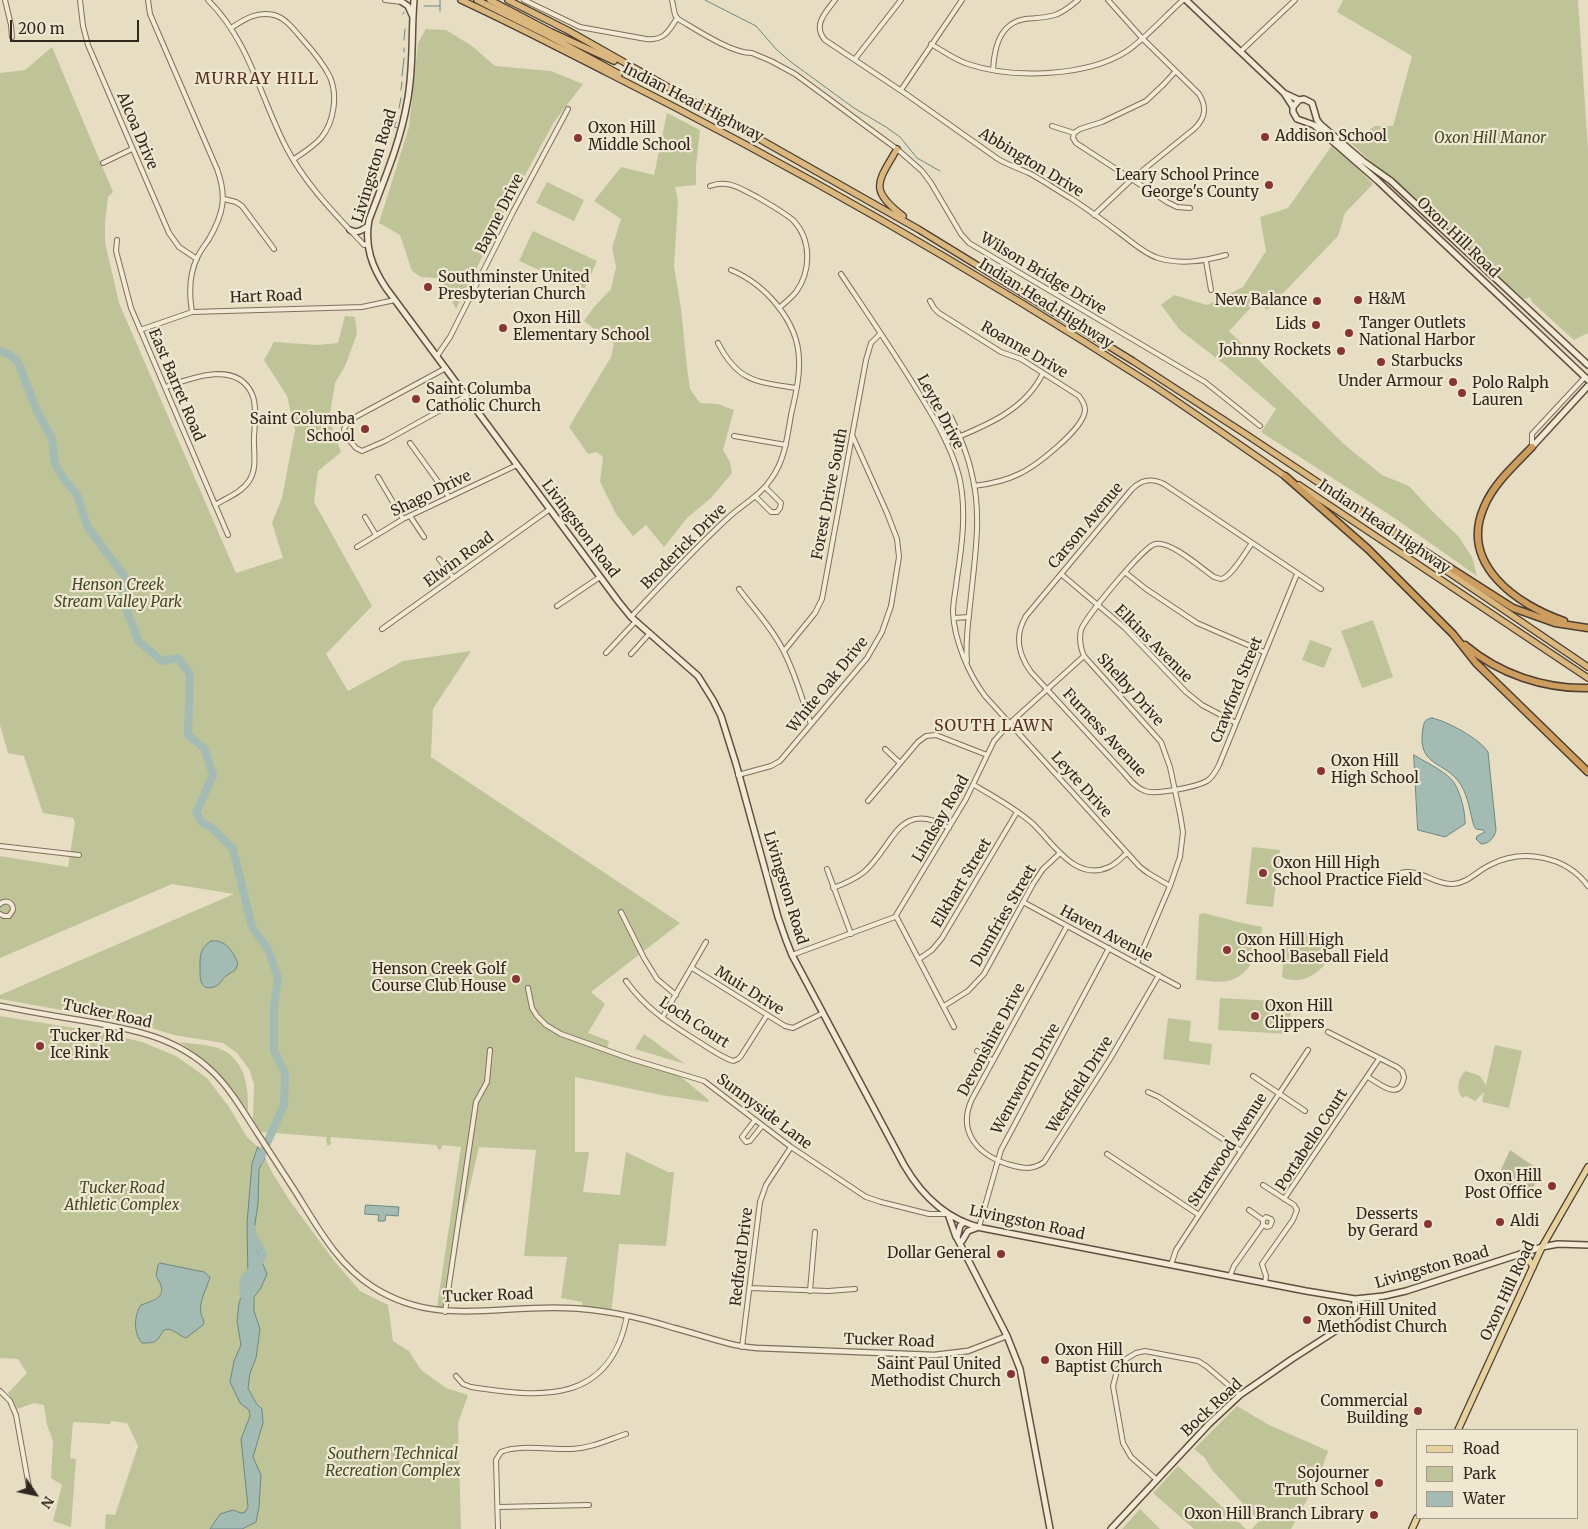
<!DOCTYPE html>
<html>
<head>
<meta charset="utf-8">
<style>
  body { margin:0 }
  #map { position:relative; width:1588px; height:1529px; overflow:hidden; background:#e7ddc3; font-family:Merriweather,serif }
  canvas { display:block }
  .legend { position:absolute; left:1416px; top:1429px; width:162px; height:90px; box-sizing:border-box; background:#f0e7d1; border:1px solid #a49a89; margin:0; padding:6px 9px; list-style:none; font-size:15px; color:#31271e }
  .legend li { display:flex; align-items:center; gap:10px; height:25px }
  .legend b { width:25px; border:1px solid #a49a89 }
  .north { position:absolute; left:10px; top:1469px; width:50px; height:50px; -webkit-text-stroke:4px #f0e7d1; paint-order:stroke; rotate:124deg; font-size:14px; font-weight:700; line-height:20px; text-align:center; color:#31271e }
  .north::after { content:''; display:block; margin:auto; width:18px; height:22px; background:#31271e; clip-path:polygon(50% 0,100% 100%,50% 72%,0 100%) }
  .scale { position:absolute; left:10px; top:20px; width:129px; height:22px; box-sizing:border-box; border:2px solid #31271e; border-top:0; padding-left:6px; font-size:15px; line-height:18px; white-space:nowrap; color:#31271e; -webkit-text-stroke:4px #f0e7d1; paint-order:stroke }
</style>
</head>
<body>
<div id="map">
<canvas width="1588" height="1529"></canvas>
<ul class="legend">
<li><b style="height:6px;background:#e6d19f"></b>Road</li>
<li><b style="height:14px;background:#bec498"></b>Park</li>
<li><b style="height:14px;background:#a4bbb4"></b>Water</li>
</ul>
<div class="north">N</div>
<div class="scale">200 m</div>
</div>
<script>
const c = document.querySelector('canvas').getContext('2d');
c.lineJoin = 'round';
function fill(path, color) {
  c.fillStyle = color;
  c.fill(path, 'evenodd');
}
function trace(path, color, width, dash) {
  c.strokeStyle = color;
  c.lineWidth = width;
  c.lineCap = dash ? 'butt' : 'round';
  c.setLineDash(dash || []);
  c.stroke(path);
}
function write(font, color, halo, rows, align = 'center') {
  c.font = font + ' Merriweather,serif';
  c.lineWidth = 4.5;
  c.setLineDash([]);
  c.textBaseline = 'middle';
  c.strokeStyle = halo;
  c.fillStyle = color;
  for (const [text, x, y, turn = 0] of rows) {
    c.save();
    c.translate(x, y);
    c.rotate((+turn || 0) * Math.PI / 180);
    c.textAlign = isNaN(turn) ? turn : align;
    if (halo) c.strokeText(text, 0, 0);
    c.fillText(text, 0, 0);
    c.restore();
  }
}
const green = new Path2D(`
  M1343,0h235l10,149v184l-14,7 -42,-38 -2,-5 -6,2 -119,-105 -54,-51 24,-17h18l19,-70 -75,-44z
  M426,29l20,1 26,16 23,20 56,5 32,13 -29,38 -48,88 -50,99 -12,-23 -8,-8 -15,-1 -9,-6 -12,-36 -21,-12 30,-96 9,-84z
  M52,47l61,145 -5,5 -3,26v19l14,61 117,270 47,-15 -11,-35 10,-25 13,-68 -8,-34 -23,-36 10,-18 44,3 20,-2 7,-27 10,1 2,17 -12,32 -10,17 -6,36 12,33 -23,19 -4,31 58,104 -46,48 22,37 55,-30 68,-10 -38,58 -2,48 249,166 -89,69 14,12 -17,29 21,8 -2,8 64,20 38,31 -1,2 -47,-7 -86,-18v75h14l-6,40 37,3 6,-43 42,20h6l-8,74 -47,-2 -8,70 -29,-4v-8l-21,-4 6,-41 -43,-1 12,-106 -57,-3 -16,69 -15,93 -11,-2 24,-160 -19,-2 -1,4 -2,1 -3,-5 -106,-8 1,6 -2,3 -2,-1 -1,-8 -65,-5 -8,-13 1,-35 -5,-15 -12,-16 -14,-10 -49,-8 -39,-12 -135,-24v-4l234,-101 -62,-10 -172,74v-102l68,11 7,-45 -2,-4 -30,-5 -19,-57 -16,-3 -8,-28v-652l25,-3z
  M667,113l33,17 -4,36v19l-21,2 3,14 -4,65 7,43 6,58 3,22 10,14 18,1 16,6 -11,40 7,12 2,11 -20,24 -25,21 -23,29 -18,-22 -13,11 -17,-22 -16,-32 3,-25 -6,-5 -9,2 -19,-27 42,-70 3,-13 -30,-23 10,-14 17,-18 5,-22 -4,-19 9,-29 -27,-18 27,-34 33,8z
  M1333,144l40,40 -28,29 -7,23 -71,74 -10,-9 -28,30 117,115 36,29 27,11 22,24 28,27 13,20 5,19 -84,-59 -132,-85 15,-23 -51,-44 -45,-35 -19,-25 13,-10 33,10 36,-18 23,-36 -6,-34 28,-9z
  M547,182l37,18 -10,21 -38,-18z
  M533,231l64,30 -13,29 -65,-29z
  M1373,620l20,57 -31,11 -21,-57z
  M1310,640l22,8 -8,20 -22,-8z
  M1252,847l28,3 -7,57 -27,-3z
  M1204,913l34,9 24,5c-1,21 -11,49 -34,54 -10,2 -23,-1 -32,-1l3,-62v-3z
  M1289,930l39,5 7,5c-3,19 -17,38 -37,40 -6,0 -11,0 -16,-3l4,-44z
  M1220,998l71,4 -1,32 -72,-4z
  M0,1016l105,17 37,9 34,14 31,22 22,29 18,30 11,10 7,11 8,16 17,27 45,61 25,29 28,14 5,36 16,10 12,19 25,18 22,7 -10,28 3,106h-356l1,-15 9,1 23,-69 -11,-23 -16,-2 -1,3 -37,-2 -3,36 6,1 -5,68 -18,-6 9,-36 -11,-7 2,-37 -6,-16 -3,-20 -10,-2 -17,6 -9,-16 19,-20 -9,-14 -18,-1z
  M1168,1018l23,3 -2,20 23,3 -2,21 -47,-6z
  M644,1034l41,30 -50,-15z
  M179,1042c12,2 26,2 39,6 26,9 31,38 30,63 -20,-28 -40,-51 -69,-69z
  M1495,1045l27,6 -13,57 -27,-6 2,-10 -9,9 -9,-5 -3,2c-8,-8 -5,-21 3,-27l14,5 6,9z
  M1237,1406l32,19 59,26 -10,29 -27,49h-39l7,-8 -47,-51 -7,-12 -11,-9z
  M1178,1466l68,63h-52l-41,-36z
  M1140,1509l20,20h-38z`);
const cemetery = new Path2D(`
  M1510,1150l32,22 -15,25 -29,-18 2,-4 -1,-1z`);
const water = new Path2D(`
  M1432,718c15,3 48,21 56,34l8,78c-1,7 -7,14 -15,14l-5,-5 1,-3 8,-4 -2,-2 -7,-1 -2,-3c-4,-13 -6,-30 -13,-41 -15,-25 -45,-17 -38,-57 1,-7 3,-9 9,-10z
  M1414,755c11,7 27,14 37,24 8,7 15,34 14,45l-20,13 -27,-7z
  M211,941c15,-2 21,10 27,22l-2,6c-3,3 -6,4 -10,7 -4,3 -6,9 -12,11 -14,4 -14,-8 -14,-18 0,-11 -1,-21 11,-28z
  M258,1147l7,11 -6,11 -1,35 -4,26v13l13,31 -6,14 -7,9v14l6,18 -4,29 -6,15 -2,15 8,15 6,6 1,14 -10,34 8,18 -2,32 -3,15 -14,7h-32l10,-15 13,-4 8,3 4,-1 3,-5 -7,-68 9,-23 -1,-6 -9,-7 -10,-21 4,-21 7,-16 -4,-24 2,-18 9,-24 -1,-56 5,-59z
  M366,1205l33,2 -1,9 -12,-1 -1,6h-7l1,-6 -14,-1z
  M160,1263l44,9 6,5c-4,15 -15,29 -6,44l-1,4 -17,13c-9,-3 -13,-11 -22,-8 -8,11 -5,13 -22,13 -9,-10 -8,-28 -1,-38 17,-6 28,-9 15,-29l2,-11z`);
const stream = new Path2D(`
  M440,0v11
  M705,0l51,26 20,23 15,13 63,46 32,19 14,10 17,21 23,13
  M424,6h16
  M403,14l1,-2
  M404,40l1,-11
  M404,48v4
  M402,76l2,-18
  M401,90l1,-8
  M399,108l2,-10
  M396,122l-2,5 4,1`);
const river = new Path2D(`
  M0,351l10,4 8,7 19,49 15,28 3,25 9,15 13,16 10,31 38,51 -2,12 2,17 14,36 23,19 16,-3 12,16 -2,61 16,13 9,27 -17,38 7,10 10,6 20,20 19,78 16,22 10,29 -4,27v46l11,22 -1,32 -25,56
  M246,1302c-11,-32 10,-26 17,-48l-11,-21v-4`);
const minor = new Path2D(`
  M5,0l6,25 1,12
  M80,0l3,26 5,19 81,188 10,14 18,12
  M148,0l2,14 67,155c10,27 7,44 -8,70 -4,6 -9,12 -12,19 -8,17 -8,36 -5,54
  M208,0c42,42 52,97 78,147 19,37 50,68 78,98l3,-1
  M385,0l17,2
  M524,0l56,27 66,12c18,2 23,-8 31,-21
  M672,0l3,15 3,4c19,11 53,34 74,34l19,8 24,13 102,75 25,22 9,12 30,51 8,9 236,139 55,44
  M835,0c-9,12 -23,25 -10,40l81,54 92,65c10,6 20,9 31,14 15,8 29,18 43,26 18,12 36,25 53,38 10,8 21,17 33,21 23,7 46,3 68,-3
  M231,28c14,-9 26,-17 43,-13 12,3 21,16 29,25 10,11 20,23 27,37 8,19 4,45 -9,61 -8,9 -18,15 -27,21
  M931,44c12,7 24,16 37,20 44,15 119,13 159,-13 19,-13 38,-35 56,-51
  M1240,52l55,-52
  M855,59l46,-59
  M993,70c1,-21 6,-47 32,-51 10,-1 20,-1 30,-4 9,-3 16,-9 23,-15
  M1175,72l-12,13 -17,16 -44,21 -22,7 -6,4 -1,5 3,5 91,59 10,5 13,1
  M901,90l61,-90
  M1052,126l22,7
  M103,163l29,-14
  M710,186c18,-7 31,3 47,11 12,7 25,14 36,23 19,20 18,51 3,72 -5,6 -11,11 -17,16
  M224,199l12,3 6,4 32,43
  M1094,215l38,-36 62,-50c12,-11 13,-22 5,-35l-57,-56 -34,-38
  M117,240l-1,11 15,57 97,227
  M1206,261l5,29
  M841,274c24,36 48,71 71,108 18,29 38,60 47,94 8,33 3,70 -2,102 -1,11 -4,23 -4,34 1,28 16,63 32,84l155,171 8,6 22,13
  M930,301l4,7 5,5 62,39 20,7 58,37c3,4 6,8 6,14 -1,19 -49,56 -66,64 -14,7 -29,10 -45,12
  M140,330l52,-18 170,-5 33,-7
  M718,343c20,39 39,39 78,45
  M437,356l13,-19 63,-125 55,-103
  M446,368l-96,52 -6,9 5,11 7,8 6,3 23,-10 81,-45
  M166,387c25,-9 71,-27 86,7 5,11 3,30 2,42 -1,14 4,32 -5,45 -8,12 -23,17 -34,24
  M951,417c9,19 17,38 21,58 10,39 3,81 -1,121 -2,21 -6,43 -4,65
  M734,436l52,9
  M946,442c37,-15 79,-31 97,-69
  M410,443l39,54
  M1532,446v-12l53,-57
  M378,477l25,42
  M755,496l16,16h6l3,-4 1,-5 -16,-16
  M410,516l14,21
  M365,517l11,18
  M357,547l46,-28 114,-54
  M439,559l14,18
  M1126,573l20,16 51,34 67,29
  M1061,574l64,54 61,64 16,13 34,18
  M1297,574l-78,191c-3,6 -6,12 -12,16 -11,6 -51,14 -62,10 -9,-3 -15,-11 -21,-18l-93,-101c-13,-18 -17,-36 -5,-56l106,-127c10,-10 20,-11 32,-5l157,105
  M739,589c15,20 34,40 45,63 12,23 18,48 27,72
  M557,606l43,-29
  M631,617c32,-34 64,-69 98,-100 14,-13 32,-22 42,-38 14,-19 16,-41 20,-64 4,-18 9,-37 8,-56 -1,-38 -34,-75 -68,-89
  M954,618l15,-1
  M382,629l168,-120
  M784,651l31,-38 7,-14 44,-239 5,-17 9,-9
  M606,653l30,-32
  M631,654l19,-21
  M885,749l15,14
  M738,775l33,-9 9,-5 87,-103 15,-26 9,-26 8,-49 -2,-18 -10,-26 -35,-78
  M974,785c19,11 41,23 58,38 20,18 43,60 77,44 7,-3 12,-9 18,-14
  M868,801l50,-59 8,-6 10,-1 51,20
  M0,846l79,9
  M827,869l24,65
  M1401,873c19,-5 33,12 52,11 15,-1 24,-13 37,-19 33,-17 76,-9 98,21
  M833,888c11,-4 22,-9 31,-16 30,-26 34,-74 85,-44
  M1023,902l155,84
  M0,904c6,-5 13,-2 13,6l-4,6h-5l-4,-2
  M621,912l23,46 13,21 19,16
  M896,916l58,111
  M1067,926l-95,173c-15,32 5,55 35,65 14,4 25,7 37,-2l66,-103 49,-84
  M792,955l103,-38 71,-118 28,-58 16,-18 74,-67
  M919,959l13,-9 10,-12 75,-126
  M1137,963l33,-77 10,-29 3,-25 -3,-18 -10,-47 -9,-25 -77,-86c-3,-7 -5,-17 -3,-26 3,-11 63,-84 74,-86 15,-4 46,24 59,33 1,0 6,2 7,2 10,-1 25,-28 31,-36
  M692,968l93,58 8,2 30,-15
  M626,981c21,29 43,42 73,61 11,7 22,15 34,19l5,-2 3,-3 26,-41
  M528,988l4,20 5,8 9,9 15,9 70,25 73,22 87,66 75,50 15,5 48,12h19
  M944,1006l24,-15 16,-17 49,-90 10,-15 17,-16
  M662,1018l44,-76
  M1328,1032l69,35 5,4 2,6c-4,25 -24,7 -36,0
  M977,1051l16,10
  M1253,1076l52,35
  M1148,1092l11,5 82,54
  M755,1120l-13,17 4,5 4,-1 12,-15
  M1107,1154l92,61
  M1263,1185l31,20 3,5 -4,10 -31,44 4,12 -1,7
  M1284,1199l95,-140
  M1249,1210l14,10
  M979,1227l22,-77 108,-202
  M1171,1265l5,-15 23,-35 109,-165
  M1230,1276l4,-10 29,-41v-5l3,-3 5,2 1,2 -2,5 -3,1 -4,-2
  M750,1288l78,3 27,-2
  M810,1291l5,-59
  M445,1312l31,-210 11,-20 3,-32
  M742,1347l18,-145 6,-17 25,-38
  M456,1376l7,8 8,3c72,11 139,17 156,-71
  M0,1391l10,10 6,14 13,72
  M1157,1480l-26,-23 -8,-14 -10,-57 4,-15 9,-12 10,-6 9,-2 53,10 8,5 34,29
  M498,1507l91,-2
  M498,1529l-2,-69 5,-8c18,-8 51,-2 71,-3 19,-1 36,-9 54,-15`);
const tertiary = new Path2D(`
  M0,1006c26,5 53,10 79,14 51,9 96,15 135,53 17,17 29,38 42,58 13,20 26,40 39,60 22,35 42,73 78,96 62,40 124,18 192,21 37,1 74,9 109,20 28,7 54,18 83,20l177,7 34,-4 39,-15`);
const secondary = new Path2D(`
  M414,0c-3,34 0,69 -7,103 -7,41 -24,79 -38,117 -5,26 3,47 17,68l232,313 13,16 67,59 15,24 8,16 15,48 42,153 8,23 6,15 112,210c18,31 44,55 78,63l324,63 49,8 29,-3 22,-5 136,-44 16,-3 30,1
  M1186,0l98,93 9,14v5l4,7 17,6 64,56 210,199
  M402,2l6,4 4,9
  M1284,93l15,7
  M1293,107l6,-7 5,-1 8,4 5,17 3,4 43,37 28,20 197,184
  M350,230c7,4 12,0 18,-4
  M1532,447l56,-61
  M948,1214l8,23
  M964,1222l-4,4 -3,12 50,98 13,33 30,160
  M962,1241l6,-10 11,-4
  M1354,1317l1,-18
  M1111,1529l98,-105 31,-29 52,-36 59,-38 26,-23`);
const primary = new Path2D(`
  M1521,1254l7,4 5,9
  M1458,1430l84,-183 46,-80
  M1412,1529l5,-11`);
const trunk = new Path2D(`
  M461,0c50,23 98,48 147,73 187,94 369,199 546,313 45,30 90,62 135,93
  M477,0l72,36 70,38
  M490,0l61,32 63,29
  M508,0l61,31 349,198 215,132 114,74 102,68
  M897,149c-19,33 -29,40 6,67
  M1299,485l289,193
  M1404,542l184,125`);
const motorway = new Path2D(`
  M1532,447c-17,18 -38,36 -48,60 -25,57 33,98 80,114
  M1285,476l83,73 85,85 23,29 112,109
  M1347,502l166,106 42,15 33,5
  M1465,645c34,29 79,44 123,43`);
const markers = [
  [1265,137,5,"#863434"],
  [578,138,5,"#863434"],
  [1269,185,5,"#863434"],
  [428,287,5,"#863434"],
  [1358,300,5,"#863434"],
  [1317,301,5,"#863434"],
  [1316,325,5,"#863434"],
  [503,328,5,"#863434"],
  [1349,333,5,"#863434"],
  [1341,351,5,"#863434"],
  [1381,362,5,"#863434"],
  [1453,382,5,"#863434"],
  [1462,393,5,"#863434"],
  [416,399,5,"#863434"],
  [365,429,5,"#863434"],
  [1321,771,5,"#863434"],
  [1263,873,5,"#863434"],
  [1227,950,5,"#863434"],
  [516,979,5,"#863434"],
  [1255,1016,5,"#863434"],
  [40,1046,5,"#863434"],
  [1552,1186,5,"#863434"],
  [1500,1222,5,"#863434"],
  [1428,1224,5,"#863434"],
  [1001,1254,5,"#863434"],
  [1307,1320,5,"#863434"],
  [1045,1360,5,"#863434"],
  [1011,1374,5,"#863434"],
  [1418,1411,5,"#863434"],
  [1379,1483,5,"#863434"],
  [1374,1515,5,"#863434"]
];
const streetNames = [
  ["Indian Head Highway",693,103,27],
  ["Alcoa Drive",137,131,67],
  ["Abbington Drive",1031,163,31],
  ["Livingston Road",375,166,-73],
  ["Bayne Drive",500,214,-63],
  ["Oxon Hill Road",1458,238,44],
  ["Wilson Bridge Drive",1043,274,31],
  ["Hart Road",266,297,-2],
  ["Indian Head Highway",1046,304,32],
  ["Roanne Drive",1024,350,30],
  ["East Barret Road",176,385,67],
  ["Leyte Drive",940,412,62],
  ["Shago Drive",431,494,-26],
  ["Forest Drive South",830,494,-79],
  ["Carson Avenue",1086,526,-50],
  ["Indian Head Highway",1384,527,34],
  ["Livingston Road",580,529,53],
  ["Broderick Drive",684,547,-45],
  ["Elwin Road",459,560,-36],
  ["Elkins Avenue",1153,644,45],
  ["White Oak Drive",828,685,-51],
  ["Shelby Drive",1130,690,48],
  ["Crawford Street",1237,690,-68],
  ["Furness Avenue",1104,733,47],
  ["Leyte Drive",1081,785,48],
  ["Lindsay Road",941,819,-60],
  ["Elkhart Street",962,883,-59],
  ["Livingston Road",785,888,73],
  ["Dumfries Street",1004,916,-60],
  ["Haven Avenue",1106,934,28],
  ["Muir Drive",749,991,32],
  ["Tucker Road",107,1014,12],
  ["Loch Court",694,1023,33],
  ["Devonshire Drive",992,1040,-62],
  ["Wentworth Drive",1026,1079,-61],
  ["Westfield Drive",1080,1085,-58],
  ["Sunnyside Lane",764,1112,37],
  ["Portabello Court",1312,1140,-57],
  ["Stratwood Avenue",1228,1150,-57],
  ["Livingston Road",1027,1223,12],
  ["Redford Drive",742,1257,-83],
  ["Livingston Road",1432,1268,-16],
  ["Oxon Hill Road",1508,1291,-65],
  ["Tucker Road",488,1296,-2],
  ["Tucker Road",889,1341,2],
  ["Bock Road",1212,1408,-43]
];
const poiNames = [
  ["Oxon Hill",588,129],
  ["Middle School",588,146],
  ["Addison School",1275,137],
  ["Leary School Prince",1259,176,"right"],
  ["George's County",1259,193,"right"],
  ["Southminster United",438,278],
  ["Presbyterian Church",438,295],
  ["H&M",1368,300],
  ["New Balance",1307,301,"right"],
  ["Oxon Hill",513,319],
  ["Elementary School",513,336],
  ["Tanger Outlets",1359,324],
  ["National Harbor",1359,341],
  ["Lids",1306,325,"right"],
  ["Johnny Rockets",1331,351,"right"],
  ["Starbucks",1391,362],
  ["Under Armour",1443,382,"right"],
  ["Polo Ralph",1472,384],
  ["Lauren",1472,401],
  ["Saint Columba",426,390],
  ["Catholic Church",426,407],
  ["Saint Columba",355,420,"right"],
  ["School",355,437,"right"],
  ["Oxon Hill",1331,762],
  ["High School",1331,779],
  ["Oxon Hill High",1273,864],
  ["School Practice Field",1273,881],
  ["Oxon Hill High",1237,941],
  ["School Baseball Field",1237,958],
  ["Henson Creek Golf",506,970,"right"],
  ["Course Club House",506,987,"right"],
  ["Oxon Hill",1265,1007],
  ["Clippers",1265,1024],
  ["Tucker Rd",50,1037],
  ["Ice Rink",50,1054],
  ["Oxon Hill",1542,1177,"right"],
  ["Post Office",1542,1194,"right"],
  ["Desserts",1418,1215,"right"],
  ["by Gerard",1418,1232,"right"],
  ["Aldi",1510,1222],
  ["Dollar General",991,1254,"right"],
  ["Oxon Hill United",1317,1311],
  ["Methodist Church",1317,1328],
  ["Oxon Hill",1055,1351],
  ["Baptist Church",1055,1368],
  ["Saint Paul United",1001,1365,"right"],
  ["Methodist Church",1001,1382,"right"],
  ["Commercial",1408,1402,"right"],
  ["Building",1408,1419,"right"],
  ["Sojourner",1369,1474,"right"],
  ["Truth School",1369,1491,"right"],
  ["Oxon Hill Branch Library",1364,1515,"right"]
];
const parkNames = [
  ["Oxon Hill Manor",1490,139],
  ["Henson Creek",118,586],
  ["Stream Valley Park",118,603],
  ["Tucker Road",122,1189],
  ["Athletic Complex",122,1206],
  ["Southern Technical",393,1455],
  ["Recreation Complex",393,1472]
];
const neighbourhoodNames = [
  ["MURRAY HILL",257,79],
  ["SOUTH LAWN",994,726]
];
fill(green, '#bec498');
fill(cemetery, '#b5b997');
fill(water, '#a4bbb4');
trace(water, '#6d8781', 1);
trace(stream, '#6d8781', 1);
trace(river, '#a4bbb4', 8);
trace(minor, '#7f6f5c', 6);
trace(tertiary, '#7f6f5c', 7);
trace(secondary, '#61503f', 8);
trace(primary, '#4d3e30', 8);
trace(trunk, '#4d3e30', 8);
trace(motorway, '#4d3e30', 9);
trace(minor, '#f3ead5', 4);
trace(tertiary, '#f3ead5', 4.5);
trace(secondary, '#f3ead5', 5);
trace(primary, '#e6d19f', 5.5);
trace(trunk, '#d9b77e', 5.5);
trace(motorway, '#cc9d5e', 6);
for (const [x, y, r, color] of markers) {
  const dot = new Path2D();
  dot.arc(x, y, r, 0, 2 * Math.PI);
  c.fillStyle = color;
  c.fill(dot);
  trace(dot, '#f0e7d1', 2);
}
write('15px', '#31271e', '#f0e7d1', streetNames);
write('15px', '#31271e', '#f0e7d1', poiNames, 'left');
write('italic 15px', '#414b27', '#f0e7d1', parkNames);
c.letterSpacing = '1px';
write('16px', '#582f23', '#f0e7d1', neighbourhoodNames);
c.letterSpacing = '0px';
</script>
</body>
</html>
